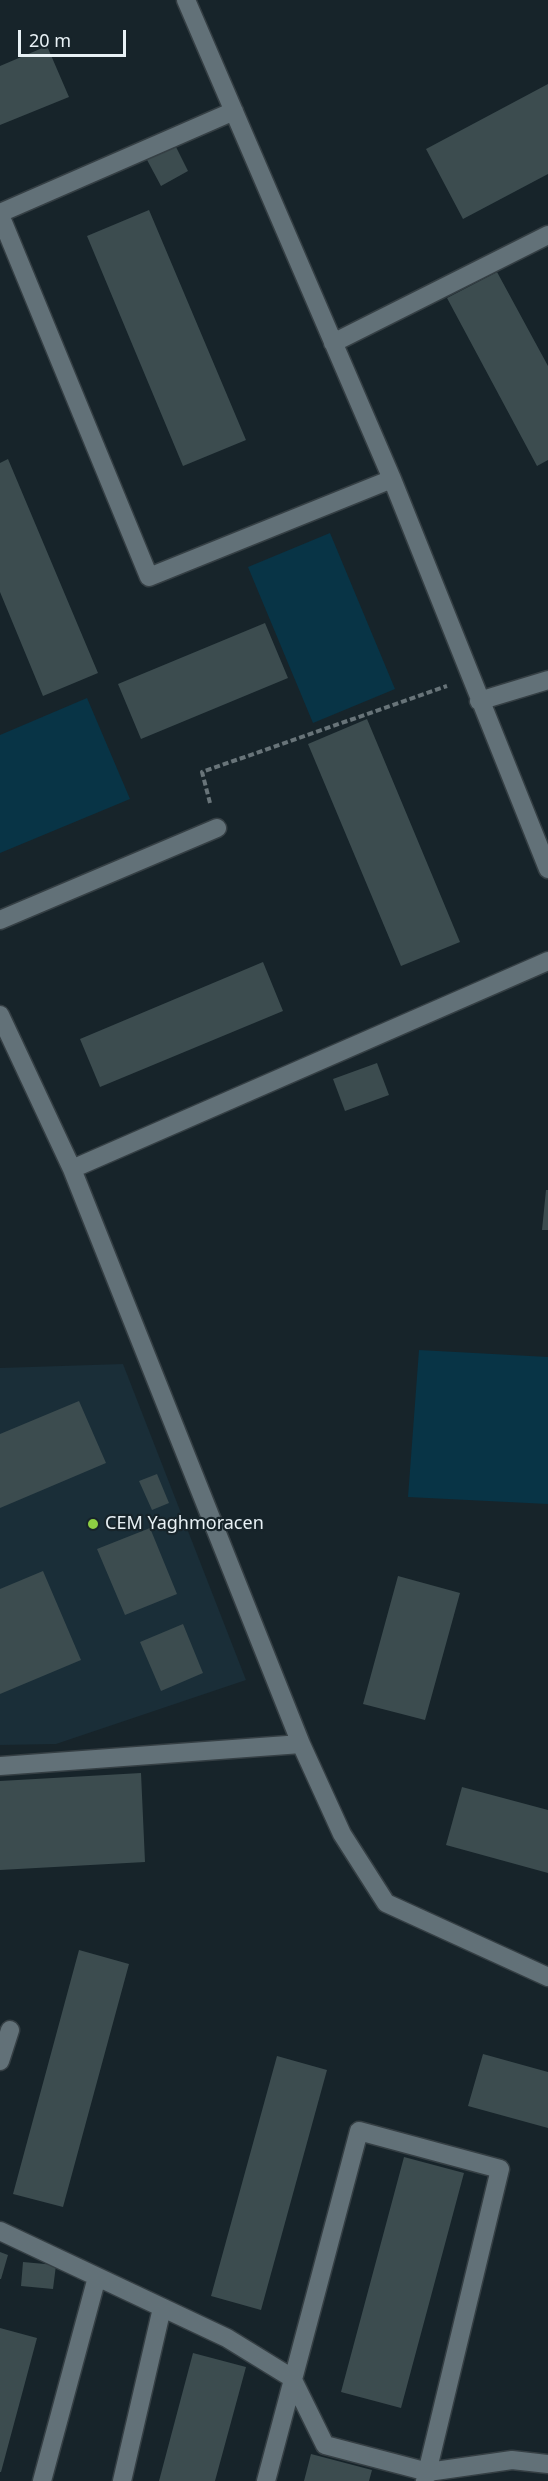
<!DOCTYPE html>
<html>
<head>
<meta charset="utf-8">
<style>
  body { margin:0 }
  #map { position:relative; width:548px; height:2481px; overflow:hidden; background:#17242a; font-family:"Noto Sans",sans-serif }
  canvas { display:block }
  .scale { position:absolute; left:18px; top:30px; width:108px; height:27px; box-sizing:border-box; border:3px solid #e8f1f5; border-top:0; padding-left:8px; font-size:18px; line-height:21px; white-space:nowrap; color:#e8f1f5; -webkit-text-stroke:4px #17242a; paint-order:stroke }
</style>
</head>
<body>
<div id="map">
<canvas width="548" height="2481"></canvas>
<div class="scale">20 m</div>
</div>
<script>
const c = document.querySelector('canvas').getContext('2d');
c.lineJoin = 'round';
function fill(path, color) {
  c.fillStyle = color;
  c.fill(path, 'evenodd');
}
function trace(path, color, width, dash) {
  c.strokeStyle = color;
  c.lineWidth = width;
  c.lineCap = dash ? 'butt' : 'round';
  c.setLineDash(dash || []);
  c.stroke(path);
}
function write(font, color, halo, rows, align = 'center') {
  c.font = font + ' "Noto Sans",sans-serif';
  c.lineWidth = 4.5;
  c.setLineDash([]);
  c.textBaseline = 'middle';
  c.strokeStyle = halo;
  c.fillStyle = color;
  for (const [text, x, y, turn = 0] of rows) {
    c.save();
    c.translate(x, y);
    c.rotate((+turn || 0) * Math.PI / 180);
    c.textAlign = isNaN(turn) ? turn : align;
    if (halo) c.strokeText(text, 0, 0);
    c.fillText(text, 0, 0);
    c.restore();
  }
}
const built = new Path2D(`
  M123,1364l123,316 -190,64 -56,1v-377z`);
const green = new Path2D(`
  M330,533l65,156 -82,34 -65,-156z
  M87,698l43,101 -130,54v-118z
  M419,1350l129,7v147l-140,-7z`);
const building = new Path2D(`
  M47,46l22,51 -69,28v-59z
  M548,84v90l-85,45 -37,-70z
  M174,143l14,28 -27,15 -15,-28z
  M149,210l97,230 -63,26 -96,-230z
  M497,272l51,94v94l-11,6 -90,-168z
  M8,459l90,214 -55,23 -43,-104v-129z
  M265,623l23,55 -147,61 -23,-55z
  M367,719l93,223 -59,24 -93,-222z
  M263,962l20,49 -183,76 -20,-48z
  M377,1063l12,32 -44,16 -12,-32z
  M546,1190h2v40h-6z
  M79,1401l27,62 -106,45v-74z
  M157,1474l12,29 -17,7 -13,-29z
  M150,1528l27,66 -52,21 -28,-66z
  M43,1571l38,89 -81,34v-105z
  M398,1576l62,17 -35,127 -62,-16z
  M183,1624l20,49 -42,18 -21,-49z
  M141,1773l4,89 -145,8v-89z
  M462,1787l86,23v63l-102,-28z
  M79,1950l50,14 -66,243 -50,-13z
  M483,2054l65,18v56l-80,-22z
  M277,2056l50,14 -66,240 -50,-14z
  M404,2157l60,16 -63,235 -60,-16z
  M0,2252l8,3 -7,24h-1z
  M23,2262l33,3 -3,24 -32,-3z
  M0,2328l37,10 -36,134h-1z
  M193,2353l53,14 -31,114h-56z
  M311,2454l61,16 -3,11h-65z`);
const path = new Path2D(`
  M210,803l-8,-31 245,-86`);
const lane = new Path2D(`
  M0,920l217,-92`);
const street = new Path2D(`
  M186,0l206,479 156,390
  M0,213l234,-102
  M0,215l149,362 243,-98
  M333,343l215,-108
  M479,701l69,-21
  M0,1015l72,154 229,575 41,90 44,69 162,74
  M72,1169l476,-208
  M0,1766l301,-22
  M0,2061l10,-31
  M0,2231l227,107 65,40 33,67 103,27 84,-12 36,4
  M42,2481l55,-204
  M122,2481l40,-173
  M266,2481l93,-350 141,38 -75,312`);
const markers = [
  [93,1524,6,"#8ece43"]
];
const poiNames = [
  ["CEM Yaghmoracen",105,1524]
];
fill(built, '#1a2e38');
fill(green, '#083446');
fill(building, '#3c4c4f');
trace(lane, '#353f44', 21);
trace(street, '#353f44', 21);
trace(path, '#687479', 4, [6, 3]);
trace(lane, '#627178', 18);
trace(street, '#627178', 18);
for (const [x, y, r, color] of markers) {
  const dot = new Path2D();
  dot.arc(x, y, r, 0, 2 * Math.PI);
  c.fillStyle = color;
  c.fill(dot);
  trace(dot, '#17242a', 2);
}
write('18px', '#e8f1f5', '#17242a', poiNames, 'left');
</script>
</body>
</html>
